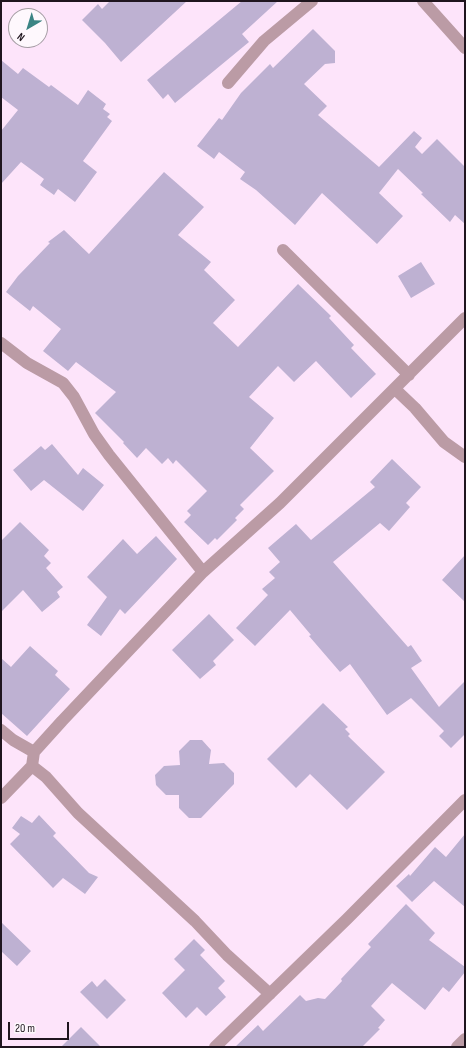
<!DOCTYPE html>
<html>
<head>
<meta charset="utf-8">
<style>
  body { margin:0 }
  #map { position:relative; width:466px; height:1048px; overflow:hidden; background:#fde4fa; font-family:"Sofia Sans Condensed",sans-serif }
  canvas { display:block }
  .frame { position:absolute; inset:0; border:2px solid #1f151e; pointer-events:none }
  .north { position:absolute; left:8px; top:8px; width:40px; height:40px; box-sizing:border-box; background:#fef8fd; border:1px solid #a59da4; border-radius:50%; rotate:218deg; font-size:11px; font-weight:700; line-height:16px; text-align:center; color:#1f151e }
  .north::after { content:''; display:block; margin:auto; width:14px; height:18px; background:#3b8484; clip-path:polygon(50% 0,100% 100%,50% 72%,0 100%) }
  .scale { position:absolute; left:8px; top:1022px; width:61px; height:18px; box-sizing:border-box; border:2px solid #1f151e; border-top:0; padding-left:5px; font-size:12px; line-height:14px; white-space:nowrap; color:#1f151e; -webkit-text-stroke:3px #fef8fd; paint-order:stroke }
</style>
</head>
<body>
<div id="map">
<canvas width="466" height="1048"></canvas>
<div class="frame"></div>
<div class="north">N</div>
<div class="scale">20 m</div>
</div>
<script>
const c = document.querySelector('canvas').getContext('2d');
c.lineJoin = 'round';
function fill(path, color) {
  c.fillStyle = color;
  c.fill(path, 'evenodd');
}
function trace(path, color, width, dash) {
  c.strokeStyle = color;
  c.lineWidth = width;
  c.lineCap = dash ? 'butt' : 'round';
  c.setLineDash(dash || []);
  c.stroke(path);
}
const building = new Path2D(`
  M110,1h77l-66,61 -16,-19 -23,-23 16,-16 4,5z
  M242,1h36l-36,33 7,8 -74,61 -7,-9 -5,5 -16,-19z
  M313,29l22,22v12l-10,1 -21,20 23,22 -9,9 61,52 35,-36 8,7 -7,9 7,7 15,-15 28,28v57l-10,-9 -5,7 -29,-28 2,-1 -25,-24 -19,24 24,23 -26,28 -55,-51 -27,32 -39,-35 -16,-11 5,-7 -26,-20 -5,7 -17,-13 22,-28 3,2 19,-27 29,-29 3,4z
  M1,60l17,14 5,-6 26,19 2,-2 27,20 10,-15 18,14 -3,5 7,5 -3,3 5,4 -29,40 14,11 -22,30 -17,-13 -4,6 -14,-10 4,-6 -23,-17 -20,22v-53l17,-21 -17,-13z
  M164,172l40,35 -26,28 33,27 -7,8 31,30 -22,23 25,24 60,-63 33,32 -2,2 25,27 -3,3 25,26 -25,24 -35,-37 -22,21 -16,-16 -29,31 25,21 -24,30 24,23 -34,34 4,4 -9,9 2,2 -20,20 -2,-2 -7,7 -24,-23 7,-7 -4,-4 20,-20 -31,-31 -3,4 -5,-6 -6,6 -16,-16 -9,10 -14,-15 1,-1 -29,-29 21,-21 -40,-30 -8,9 -25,-20 18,-22 -28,-23 -3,5 -24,-19 12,-16 32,-33 -2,-1 16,-12 25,24z
  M421,262l14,22 -24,14 -13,-22z
  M52,444l26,31 5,-7 21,17 -21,26 -39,-31 -13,11 -18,-21 28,-24 4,4z
  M392,459l29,28 -15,16 4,4 -21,24 -9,-8 -47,39 75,85 3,-2 11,16 -11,7 28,39 26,-26v53l-14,14 -12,-12 5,-5 -33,-33 -24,17 -37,-51 -10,8 -31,-36 2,-1 -21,-25 -35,36 -19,-18 32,-33 -6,-6 13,-11 -6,-6 11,-10 -12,-14 28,-24 15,16 64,-53 -5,-5z
  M20,522l29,28 -5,6 7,7 -5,5 17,19 -6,5 3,5 -18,15 -19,-22 -22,22v-71z
  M156,536l21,23 -52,55 -5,-5 -19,27 -14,-11 20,-28 -20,-20 36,-38 14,15z
  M465,555v47l-23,-22z
  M209,614l25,26 -21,21 3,4 -16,14 -28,-29z
  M30,646l28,25 -3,4 15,14 -43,47 -26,-23v-55l10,9z
  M323,703l25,24 -3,2 5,5 -2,2 37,36 -38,38 -37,-36 -14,14 -29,-29z
  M190,740h12l9,10 -2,14 15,-1 10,10v11l-33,34h-12l-10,-10v-13h-13l-10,-10 -1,-10 9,-9 16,-1 -1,-14z
  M39,815l17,18 -3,3 36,37 9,4 -13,17 -22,-16 -10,10 -43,-44 10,-10 -8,-6 9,-12 11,7z
  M465,834v73l-31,-26 -22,21 -16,-16 13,-12 1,2 25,-29 11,10z
  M406,904l29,29 -6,7 36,27v5l-16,20 -6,-5 -18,23 -33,-27 -21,23 14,14 -7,8 2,1 -18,18h-127l23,-22 5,6 37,-36 6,6 12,-3 7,1 17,-18 -1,-2 30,-32 -3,-3z
  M1,922l30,29 -14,15 -16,-15z
  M194,939l11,11 -5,5 25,26 -7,7 8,9 -20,19 -9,-9 -11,11 -24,-25 23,-23 -11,-11z
  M105,979l21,21 -19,19 -27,-27 12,-11 5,6z
  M81,1027l20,20h-40z`);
const minor = new Path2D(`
  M423,1l42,47
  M228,83l36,-42 48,-40
  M283,250l126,125
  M1,343l26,20 36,20 11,14 20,37 15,21 94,117
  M395,389l20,19 29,34 21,15
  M1,730l12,10 21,12
  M32,766l14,11 32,36 117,108 32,34 43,39
  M1,798l31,-32 2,-14 28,-31 141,-149 77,-69 185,-185
  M215,1047l132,-128 118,-119
  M457,1047l8,-8`);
fill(building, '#beb1d2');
trace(minor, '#bb9ba5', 12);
</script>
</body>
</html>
